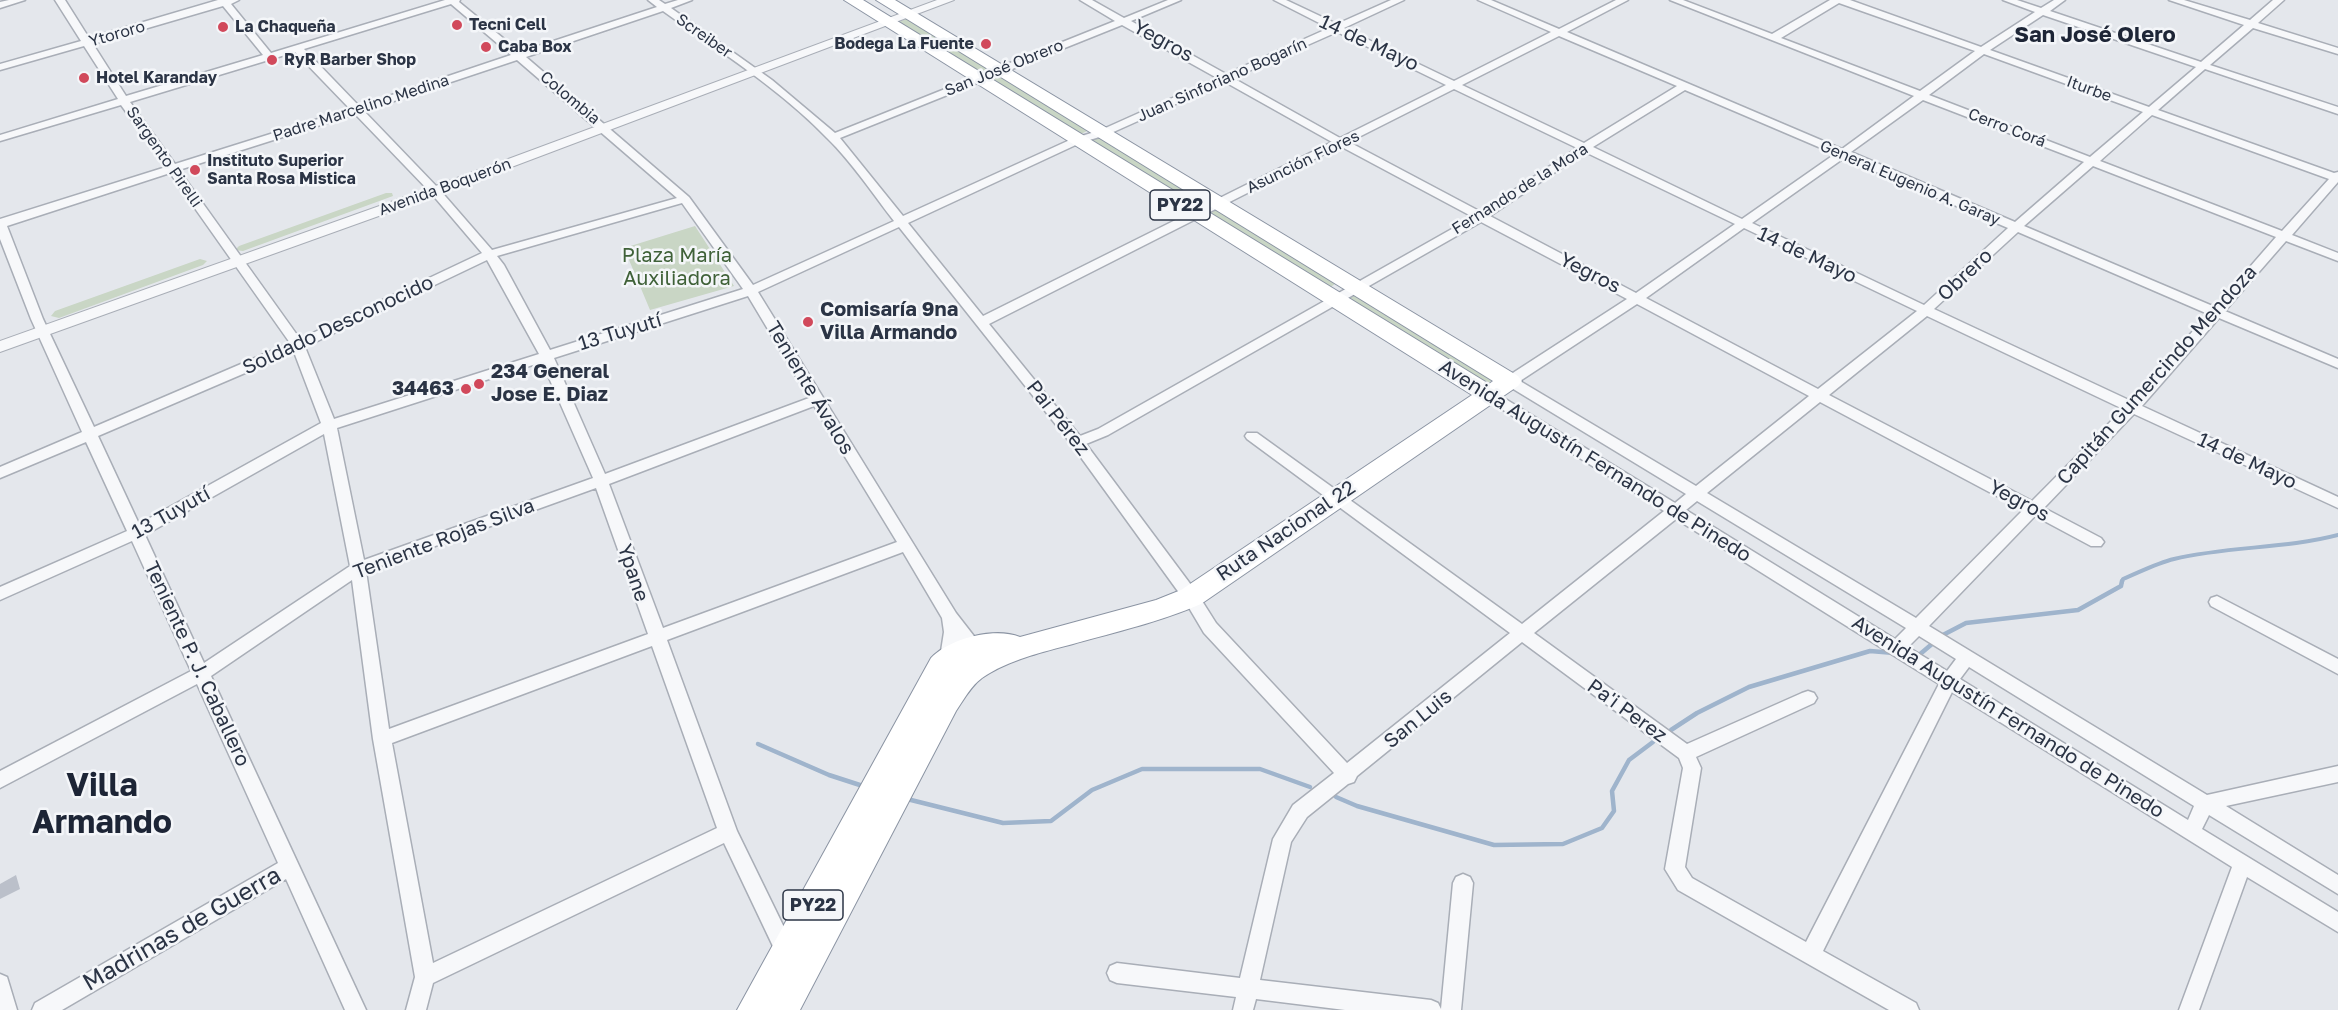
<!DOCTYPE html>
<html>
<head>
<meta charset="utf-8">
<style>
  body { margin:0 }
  canvas { display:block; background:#e4e7ec }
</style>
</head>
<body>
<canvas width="2338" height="1010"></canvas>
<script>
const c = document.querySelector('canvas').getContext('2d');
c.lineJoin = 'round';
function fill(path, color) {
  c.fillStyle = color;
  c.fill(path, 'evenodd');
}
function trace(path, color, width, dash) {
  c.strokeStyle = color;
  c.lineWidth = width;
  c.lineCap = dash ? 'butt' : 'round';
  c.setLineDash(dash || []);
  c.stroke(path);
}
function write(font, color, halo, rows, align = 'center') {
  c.font = font + ' "Golos Text",sans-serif';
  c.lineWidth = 5;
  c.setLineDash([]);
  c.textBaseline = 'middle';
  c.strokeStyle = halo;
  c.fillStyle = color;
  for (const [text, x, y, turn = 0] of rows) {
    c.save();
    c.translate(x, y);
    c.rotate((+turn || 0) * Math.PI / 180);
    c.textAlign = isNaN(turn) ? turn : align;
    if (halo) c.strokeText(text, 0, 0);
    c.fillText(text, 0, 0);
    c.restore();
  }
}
const green = new Path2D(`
  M906,19l83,50 -10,4 -83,-50z
  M998,76l91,54 -12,6 -90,-55z
  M1098,137l108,64 -12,7 -109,-65z
  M386,193h6l1,3 -150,55 -8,-1 4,-4z
  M1218,209l120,73 -12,8 -121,-74z
  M695,226l39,60 -84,24 -26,-62z
  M200,259l7,2 -4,4 -144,53 -8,-2 4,-5z
  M1350,291l146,87 -16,10 -143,-89z`);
const streamFar1 = new Path2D(`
  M2122,582l1,-3c17,-7 34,-16 51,-20 54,-13 111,-10 164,-24`);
const stream = new Path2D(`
  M1941,636l25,-13 112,-13 43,-24 1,-5
  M1919,655l13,-11
  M1671,730l26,-17 52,-26 121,-36 24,2
  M758,744l71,31 37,12
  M1336,797l21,9 137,39 69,-1 39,-16 12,-17 -2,-20 17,-31 24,-18
  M907,799l96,24 48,-2 41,-31 50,-21h118l50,18`);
const building = new Path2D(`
  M16,875l4,14 -20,10v-15z`);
const minor = new Path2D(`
  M9,0h16l-25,8v-6z
  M55,0h10l24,38 129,-38h21l-8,4 40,49 174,-53h15l-1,2 61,50 137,-45 -9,-7h11l6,4 13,-4h14l-21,8 101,72 63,53 280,-112 -35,-21h12l32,18 44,-18h13l-50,21 95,53 103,-46 -55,-28h12l51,24 54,-24h13l-60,28 110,53 97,-49 -73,-32h13l68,29 57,-29h12l-61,32 275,117 72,-53 -244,-96h13l89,34 58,-34h20l131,47 54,-35 -32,-12h14l24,8 13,-8h11l-15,11 151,51 43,-37 -75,-25h15l66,20 23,-20h11l-26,23 80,25v6l-85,-26 -43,37 128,42v7l-133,-45 -47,41 176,63 4,-1v10l-46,53 46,18v8l-52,-20 -61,70 113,48v9l-119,-50 -77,88 196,91v11l-204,-94 -90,94 57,30 3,4 -3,4h-10l-56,-30 -106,110 278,169 131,-29v16l-112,24 112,69v19l-129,-79 -7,14 136,83v20l-91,-55 -48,133h-20l53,-143 -280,-175 -129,259 93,52 3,7h-30l-211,-120 -13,-21 18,-101 -4,-10 -157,-116 -165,134 -3,6 -6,2 -41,33 -16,25 -31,138 171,20 7,3 3,6 12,-126 3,-6 7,-3 7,3 3,6 -12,127h-116l-89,-11 -3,11h-20l3,-13 -119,-14 -7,-3 -3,-7 3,-7 7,-3 123,15 33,-139 20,-34 41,-32 -130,-140 -19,-32 -113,-156 -173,-218 -141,65 198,321 28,36 2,5 -2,5c-13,4 -18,-9 -25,-18l-6,28 -6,2 -6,-2 -2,-5 5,-32 -2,-14 -39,-66 -236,88 70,191 60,123 -3,7 -7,3 -7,-3 -56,-118 -291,140 -7,27h-20l9,-33 -42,-238 -21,-159 -141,96 155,334h-21l-59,-131 -224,131h-30l3,-7 243,-140 -81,-179 -197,104v-17l191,-100 -59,-130 -132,59v-13l127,-56 -41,-89 -86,36v-11l82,-35 -51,-113 -31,-80v-20l166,-52 -45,-62 -121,36v-6l118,-36 -34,-53 -84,24v-6l81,-23zM1839,3l136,48 -55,40 -139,-53zM451,4l60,51 -152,51 -55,-57zM223,6l40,49 -137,41 -33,-52zM663,11c56,40 116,77 164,127 25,24 45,55 67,83l-141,64 -64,-88 -163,-140zM2043,15l153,52 -47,40 -159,-57zM1122,25l95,53 -116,52 -29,9 -169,77 -63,-78zM1337,32l109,53 -106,53 -107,-60zM1559,36l118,50 -93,57 -122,-58zM295,52l55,57 -175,55 -45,-62zM1984,54l159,58 -53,45 -161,-62zM517,60l160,138 -185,52 -53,-61 -75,-78zM1225,82l107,60 -349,174 -75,-93 172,-80 29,-9zM1454,89l123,59 -96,64 -132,-70zM1685,90l150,64 -93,65 -149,-72zM1923,100l161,62 -69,60 -164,-70zM355,114l76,79 51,60 -182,86 -121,-169zM2152,115l177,64 -47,52 -182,-70zM1340,146l133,71 -375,212 -18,7 -91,-112zM1585,152l150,72 -99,69 -146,-77zM1844,158l164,70 -84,77 -172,-82zM2093,166l183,71 -61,70 -191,-81zM170,173l120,170 -196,84 -51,-108 -36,-93zM682,203l61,86 -193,61 -46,-85 -7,-9zM1481,222l146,77 -122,79 -2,3 2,3 181,110 -11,9 -181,-111h-10l-2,3 2,3 180,113 -142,113 -265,-191h-10l-2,3 2,3 263,194 -163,130 -131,-140 -19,-30 -111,-149 22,-9zM1744,228l173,83 -99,78 -172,-91zM2018,232l190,82 -77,87 -197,-92zM487,260l52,94 -205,65 -29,-72zM748,296l61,102 -204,76 -51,-116zM1637,304l172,92 -113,90 -176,-105zM1927,316l196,93 -91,92 -203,-106zM294,352l27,71 -182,101 -41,-88zM542,362l51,116 -229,82 -27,-132zM1820,402l203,108 -107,108 -209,-125zM814,406l83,136 -234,86 -54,-144zM324,434l26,132 -146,97 -59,-128zM596,488l52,146 -259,95 -23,-158zM1697,501l209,127 -11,11 -209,-129zM1676,519l263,165 -133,258 -114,-64 -7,-11 16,-99 -5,-11 118,-54 3,-5 -3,-5 -6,-2 -6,2 -115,51 -153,-111zM1919,636l37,23 -9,12 -39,-24zM652,646l65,182 -284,135 -41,-220zM1969,667l225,139 -6,14 -228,-141z
  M2217,596l121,63v15l-127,-68 -2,-4 2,-4z
  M0,974l7,3 10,33h-17z`);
const tertiary = new Path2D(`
  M937,0h17l-514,194 -440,158v-11l430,-153z`);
const trunk = new Path2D(`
  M844,0h19l626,384 4,-3 -617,-381h19l623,376 4,5 -4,5 -317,218c-42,18 -85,28 -128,40 -30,8 -65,16 -91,34 -11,8 -18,21 -26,33l-156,299h-63l194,-352c19,-20 64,-31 89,-21l136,-37 25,-10 291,-195z`);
const markers = [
  [457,25,6,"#d1495b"],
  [223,27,6,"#d1495b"],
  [986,44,6,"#d1495b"],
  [486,47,6,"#d1495b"],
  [272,60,6,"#d1495b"],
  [84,78,6,"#d1495b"],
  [195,170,6,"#d1495b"],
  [808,322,6,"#d1495b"],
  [479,384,6,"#d1495b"],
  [466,389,6,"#d1495b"]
];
const farPoinames = [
  ["Tecni Cell",469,25],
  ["La Chaqueña",235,27],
  ["Bodega La Fuente",974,44,"right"],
  ["Caba Box",498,47],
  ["RyR Barber Shop",284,60],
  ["Hotel Karanday",96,78],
  ["Instituto Superior",207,161],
  ["Santa Rosa Mistica",207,179]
];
const farStreetnames = [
  ["Ytororo",117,34,-16],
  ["Screiber",704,36,35],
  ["San José Obrero",1004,68,-22],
  ["Juan Sinforiano Bogarín",1222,80,-24],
  ["Iturbe",2089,89,20],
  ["Colombia",570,98,40],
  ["Padre Marcelino Medina",361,108,-18],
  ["Cerro Corá",2007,128,21],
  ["Sargento Pirelli",164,157,55],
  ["Asunción Flores",1303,162,-26],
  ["General Eugenio A. Garay",1910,183,23],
  ["Avenida Boquerón",445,187,-20],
  ["Fernando de la Mora",1520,189,-32]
];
const shields = [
  [1180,205,60],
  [813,905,60]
];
const shieldNames = [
  ["PY22",1180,205],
  ["PY22",813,905]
];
const streetNames = [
  ["Yegros",1163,41,29],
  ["14 de Mayo",1369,43,25],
  ["14 de Mayo",1807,255,25],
  ["Yegros",1590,273,27],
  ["Obrero",1965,275,-43],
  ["Soldado Desconocido",338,325,-25],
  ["13 Tuyutí",620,332,-17],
  ["Capitán Gumercindo Mendoza",2157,375,-48],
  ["Teniente Ávalos",810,388,59],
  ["Pai Pérez",1058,418,52],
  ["Avenida Augustín Fernando de Pinedo",1595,461,32],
  ["14 de Mayo",2247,461,25],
  ["Yegros",2019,501,28],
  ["13 Tuyutí",171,513,-29],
  ["Ruta Nacional 22",1286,531,-34],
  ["Teniente Rojas Silva",444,539,-21],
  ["Ypane",633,573,71],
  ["Teniente P. J. Caballero",197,664,65],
  ["Pa'i Perez",1627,711,36],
  ["Avenida Augustín Fernando de Pinedo",2008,717,32],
  ["San Luis",1418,719,-39]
];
const parkNames = [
  ["Plaza María",677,256],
  ["Auxiliadora",677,279]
];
const poiNames = [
  ["Comisaría 9na",820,310],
  ["Villa Armando",820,333],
  ["234 General",491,372],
  ["Jose E. Diaz",491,395],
  ["34463",454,389,"right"]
];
const farDistrictnames = [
  ["San José Olero",2095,35]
];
const nearStreetnames = [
  ["Madrinas de Guerra",182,929,-30]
];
const nearDistrictnames = [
  ["Villa",102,786],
  ["Armando",102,823]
];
fill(green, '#c9d6c5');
trace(streamFar1, '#9fb4cc', 4);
trace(stream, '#9fb4cc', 4.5);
fill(building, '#bbc0ca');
trace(minor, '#a9aeb7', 3);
trace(tertiary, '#a9aeb7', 2);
trace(trunk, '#8b94a3', 2);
fill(minor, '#f7f8fa');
fill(tertiary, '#f7f8fa');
fill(trunk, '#fff');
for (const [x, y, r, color] of markers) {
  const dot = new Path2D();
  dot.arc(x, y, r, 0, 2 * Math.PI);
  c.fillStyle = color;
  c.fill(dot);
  trace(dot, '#f4f6f9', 2);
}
write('bold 16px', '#2b3445', '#f4f6f9', farPoinames, 'left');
write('16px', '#2b3445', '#f4f6f9', farStreetnames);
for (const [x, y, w] of shields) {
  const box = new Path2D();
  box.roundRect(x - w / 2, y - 15, w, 30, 4.5);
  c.fillStyle = '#f4f6f9';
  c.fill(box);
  trace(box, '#2b3445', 1.5);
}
write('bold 18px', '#2b3445', null, shieldNames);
write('20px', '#2b3445', '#f4f6f9', streetNames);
write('20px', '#3f6138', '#f4f6f9', parkNames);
write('bold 20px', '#2b3445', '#f4f6f9', poiNames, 'left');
write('bold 22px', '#1d2536', '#f4f6f9', farDistrictnames);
write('24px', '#2b3445', '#f4f6f9', nearStreetnames);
write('bold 32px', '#1d2536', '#f4f6f9', nearDistrictnames);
</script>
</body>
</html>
